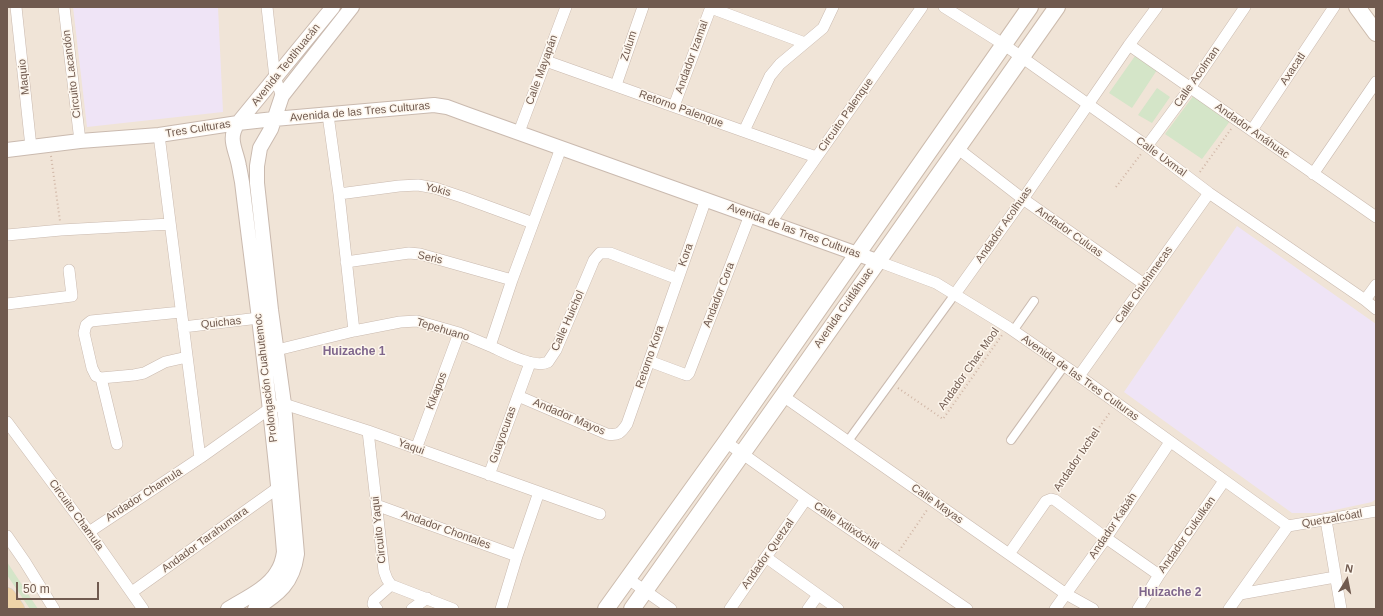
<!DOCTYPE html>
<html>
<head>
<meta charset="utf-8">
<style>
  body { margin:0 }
  #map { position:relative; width:1383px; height:616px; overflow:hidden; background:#f9f2e7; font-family:Helvetica,sans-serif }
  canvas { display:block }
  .frame { position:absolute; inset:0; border:8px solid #705a4f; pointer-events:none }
  .north { position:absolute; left:1327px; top:560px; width:40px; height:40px; -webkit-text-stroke:3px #fdf6ed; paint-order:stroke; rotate:10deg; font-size:11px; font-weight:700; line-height:16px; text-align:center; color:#705a4f }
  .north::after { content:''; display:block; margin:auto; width:14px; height:18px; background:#705a4f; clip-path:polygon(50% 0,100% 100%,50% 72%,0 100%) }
  .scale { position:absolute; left:16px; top:582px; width:83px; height:18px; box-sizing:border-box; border:2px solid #705a4f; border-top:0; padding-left:5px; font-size:12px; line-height:14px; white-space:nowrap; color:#705a4f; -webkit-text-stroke:3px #fdf6ed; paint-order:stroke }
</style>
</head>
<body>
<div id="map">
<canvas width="1383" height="616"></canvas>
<div class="frame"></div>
<div class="north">N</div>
<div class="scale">50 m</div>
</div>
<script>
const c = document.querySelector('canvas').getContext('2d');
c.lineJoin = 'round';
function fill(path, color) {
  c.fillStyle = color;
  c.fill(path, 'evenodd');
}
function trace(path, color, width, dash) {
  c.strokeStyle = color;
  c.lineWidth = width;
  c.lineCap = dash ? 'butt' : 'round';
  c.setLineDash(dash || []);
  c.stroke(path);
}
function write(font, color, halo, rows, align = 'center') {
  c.font = font + ' Helvetica,sans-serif';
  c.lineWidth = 3;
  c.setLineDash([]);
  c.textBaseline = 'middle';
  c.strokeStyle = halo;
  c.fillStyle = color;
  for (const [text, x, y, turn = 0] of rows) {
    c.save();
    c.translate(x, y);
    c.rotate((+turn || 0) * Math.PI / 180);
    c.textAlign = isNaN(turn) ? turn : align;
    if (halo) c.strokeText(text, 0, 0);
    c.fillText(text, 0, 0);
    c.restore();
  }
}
const residential = new Path2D(`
  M7,7h1369v602h-1369z`);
const education = new Path2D(`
  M73,7h145l5,105 -136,15z
  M1237,226l139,98v175l-4,3 -51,11h-29l-168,-121z`);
const green = new Path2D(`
  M1135,56l22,14 -25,38 -23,-15z
  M1157,88l13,9 -18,26 -14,-8z
  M1194,95l36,26 -28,38 -37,-25z
  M7,562l31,47h-8l-23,-34z`);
const path = new Path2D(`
  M51,156l9,65
  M1200,172l31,-43
  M1116,187l25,-33
  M898,388l45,31 59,-84
  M1055,489l56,-78
  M899,551l28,-41`);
const pedestrian = new Path2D(`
  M1013,331l21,-30
  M1011,440l53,-74
  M848,441l107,-147`);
const minor = new Path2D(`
  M16,7l15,140
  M64,7l16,134
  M267,7l8,71 7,18
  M944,7l59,37 144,102 62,47 156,107 11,9
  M711,8l94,35
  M1129,45l247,172
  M546,61l270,96
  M616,85l27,-78
  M674,106l37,-99
  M328,115l11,79 15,137 46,-9 17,-1 42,12 31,13 22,-66 49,-132
  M1252,130l82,-123
  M744,131l26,-55 10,-12 43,-36 10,-21
  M519,132l47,-125
  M159,135l41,323
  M1147,146l43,-58 55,-81
  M957,148l66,51 121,85
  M1313,174l63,-92
  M339,194l60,-8 19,-1 17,3 27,9 71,26
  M771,222l151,-215
  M7,235l54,-5 109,-6
  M877,261l59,22 72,44 71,49 209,150
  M346,262l63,-9 11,1 92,26
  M955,294l68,-95 106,-154 28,-38
  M1365,300l11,-15
  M7,304l65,-8 -3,-26
  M181,312l-90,9 -5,4 -2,8 8,35 4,8 5,2 33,-3 10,-2 21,-11 22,-5
  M183,327l76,-9
  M490,346c14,6 44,23 58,16l8,-12 38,-90 6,-7h10l68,26
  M277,350l77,-19
  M649,361l35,13 3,1 2,-2 61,-158
  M1079,376l130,-183
  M101,378l16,66
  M518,396l89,38c11,2 14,-1 20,-10l79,-225
  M783,396l283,198 27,15
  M7,422l82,110 54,77
  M368,431l16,140 3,8 4,6 62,24
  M726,442l80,57 161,110
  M416,449l43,-116
  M489,475l41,-112
  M376,505l141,51
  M1326,520l15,89
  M1288,526l88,-15
  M89,532l111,-74 69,-49 15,-5 84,27 232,83
  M7,536l18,26 29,47
  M1009,554l37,-53 5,-2 4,1 51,38 53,37
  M767,558l71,51
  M627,578l44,31
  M132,592l147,-105
  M1240,594l95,-17
  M377,609l-4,-5 1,-4 17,-15
  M412,609l15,-11
  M501,609l16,-53 22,-64
  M730,609l76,-110
  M808,609l10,-14
  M1055,609l51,-71 64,-96
  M1138,609l21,-34 65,-94
  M1229,609l59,-83`);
const tertiary = new Path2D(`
  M7,150l73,-9 79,-6 79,-12 36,-4 160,-14 13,2 19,7 411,147
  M228,609c16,-10 39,-20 49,-37 4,-6 6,-13 7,-20 -10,-124 -27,-247 -42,-370 -1,-5 -2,-11 -3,-16 -3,-17 -12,-27 -1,-43l95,-116
  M255,609c24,-15 38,-26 42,-55l-13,-150 -13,-94 -14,-127v-17l3,-18 11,-19 11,-33 70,-89`);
const secondary = new Path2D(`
  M1357,7l19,26
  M606,609l120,-167 304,-435
  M632,609l151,-213 274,-389`);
const primary = new Path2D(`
  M7,596l9,13`);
const streetNames = [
  ["Zulum",629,46,-72],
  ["Andador Izamal",692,57,-70],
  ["Avenida Teotihuacán",286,65,-51],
  ["Axacatl",1293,69,-56],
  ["Calle Mayapán",542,70,-70],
  ["Circuito Lacandón",72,74,-97],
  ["Maquio",24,77,-96],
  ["Calle Acolman",1197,77,-55],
  ["Retorno Palenque",681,109,20],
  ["Avenida de las Tres Culturas",360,112,-5],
  ["Circuito Palenque",846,115,-55],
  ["Tres Culturas",198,129,-9],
  ["Andador Anáhuac",1252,131,35],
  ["Calle Uxmal",1161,157,36],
  ["Yokis",438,190,14],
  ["Andador Acolhuas",1004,225,-55],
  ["Avenida de las Tres Culturas",794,231,20],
  ["Andador Culuas",1069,232,35],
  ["Kora",686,255,-71],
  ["Seris",430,258,12],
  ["Calle Chichimecas",1144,285,-55],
  ["Andador Cora",719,295,-69],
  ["Avenida Cuitláhuac",844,308,-55],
  ["Calle Huichol",568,321,-66],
  ["Quichas",221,323,-6],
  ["Tepehuano",443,330,17],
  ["Retorno Kora",650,357,-71],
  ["Andador Chac Mool",969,369,-55],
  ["Prolongación Cuahutemoc",266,378,-97],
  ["Avenida de las Tres Culturas",1080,378,35],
  ["Kikapos",437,391,-69],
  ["Andador Mayos",569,417,23],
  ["Guayocuras",503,435,-70],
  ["Yaqui",411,447,20],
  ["Andador Ixchel",1077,460,-56],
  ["Andador Chamula",144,495,-33],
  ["Calle Mayas",937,504,35],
  ["Circuito Chamula",76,515,54],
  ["Quetzalcóatl",1332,519,-10],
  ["Calle Ixtlixóchitl",846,526,34],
  ["Andador Kabáh",1113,526,-56],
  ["Circuito Yaqui",379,530,-96],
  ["Andador Chontales",446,530,20],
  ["Andador Cukulkan",1187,535,-55],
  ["Andador Tarahumara",205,540,-36],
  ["Andador Quetzal",768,554,-55]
];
const neighbourhoodNames = [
  ["Huizache 1",354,352],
  ["Huizache 2",1170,593]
];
fill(residential, '#f0e4d7');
fill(education, '#efe4f6');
fill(green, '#d4e5c8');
trace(pedestrian, '#cabaaf', 10);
trace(minor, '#cabaaf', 12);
trace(tertiary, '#cabaaf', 16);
trace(secondary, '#ccbbad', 18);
trace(primary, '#d7d1ce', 18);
trace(path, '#d0b6a6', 2, [1, 3]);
trace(pedestrian, '#fff', 8);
trace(minor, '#fff', 11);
trace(tertiary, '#fff', 14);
trace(secondary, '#fff', 16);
trace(primary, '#efd4a8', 17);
write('11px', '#705a4f', '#fdf6ed', streetNames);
write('bold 12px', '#7f668c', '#fdf6ed', neighbourhoodNames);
</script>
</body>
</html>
